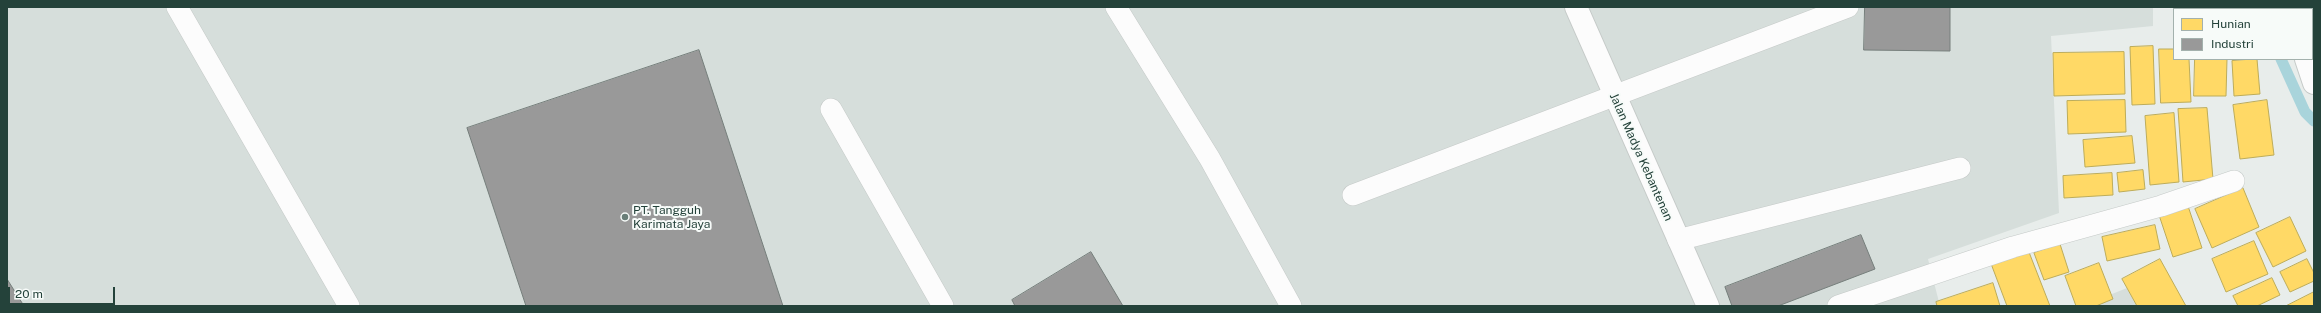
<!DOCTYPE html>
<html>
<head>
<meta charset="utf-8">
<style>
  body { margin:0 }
  #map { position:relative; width:2321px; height:313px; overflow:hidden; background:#e8edeb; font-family:"Public Sans",sans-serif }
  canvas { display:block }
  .frame { position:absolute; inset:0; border:8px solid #24423a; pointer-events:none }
  .legend { position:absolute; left:2173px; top:8px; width:140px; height:52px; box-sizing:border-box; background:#f7fbf9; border:1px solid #a3b1ad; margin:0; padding:5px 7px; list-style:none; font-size:12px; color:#24423a }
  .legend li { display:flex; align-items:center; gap:8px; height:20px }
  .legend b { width:20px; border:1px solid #a3b1ad }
  .scale { position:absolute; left:8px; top:287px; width:107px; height:18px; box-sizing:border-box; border:2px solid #24423a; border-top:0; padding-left:5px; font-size:12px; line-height:14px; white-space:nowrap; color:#24423a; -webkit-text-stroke:3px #f7fbf9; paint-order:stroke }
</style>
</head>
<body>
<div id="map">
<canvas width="2321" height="313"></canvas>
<div class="frame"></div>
<ul class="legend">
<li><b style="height:11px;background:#ffd966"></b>Hunian</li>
<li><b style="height:11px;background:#999"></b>Industri</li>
</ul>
<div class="scale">20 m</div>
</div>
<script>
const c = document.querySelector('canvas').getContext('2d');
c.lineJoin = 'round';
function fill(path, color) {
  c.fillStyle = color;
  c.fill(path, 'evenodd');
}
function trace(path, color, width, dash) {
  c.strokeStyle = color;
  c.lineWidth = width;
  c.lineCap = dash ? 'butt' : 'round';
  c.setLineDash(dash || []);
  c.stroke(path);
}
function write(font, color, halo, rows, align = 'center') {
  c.font = font + ' "Public Sans",sans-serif';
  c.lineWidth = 4;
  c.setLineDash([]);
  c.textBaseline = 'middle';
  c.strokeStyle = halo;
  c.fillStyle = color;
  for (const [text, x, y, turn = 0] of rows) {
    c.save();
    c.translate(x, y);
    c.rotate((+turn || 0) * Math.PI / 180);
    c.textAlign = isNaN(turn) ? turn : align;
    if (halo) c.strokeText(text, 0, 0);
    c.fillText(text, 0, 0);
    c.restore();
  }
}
const built = new Path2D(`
  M7,7h2146v19l-102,10 8,177 -131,46 12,47h-1933z
  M2127,288l10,18h-55z`);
const homes = new Path2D(`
  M2174,7h47v2h-47z
  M2306,7h8v7l-2,1v-6h-6z
  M2153,46l2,58 -23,1 -2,-58z
  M2159,49h15v10h15l2,43 -30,1z
  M2124,52l1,42 -71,2 -1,-43z
  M2195,59h32l-1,37h-32z
  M2257,59l3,35 -26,2 -2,-35z
  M2125,100l1,32 -58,2 -1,-33z
  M2267,100l7,55 -34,4 -7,-54z
  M2207,108l6,71 -30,3 -5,-73z
  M2174,113l5,69 -29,3 -5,-69z
  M2132,136l3,27 -50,4 -2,-27z
  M2143,170l2,19 -26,3 -2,-19z
  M2112,173l1,22 -49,3 -1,-22z
  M2243,188l16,39 -47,21 -17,-39z
  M2187,203l15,45 -29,9 -15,-45z
  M2290,217l16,34 -33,16 -17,-34z
  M2155,225l5,24 -53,12 -5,-24z
  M2254,241l14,33 -42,18 -14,-33z
  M2060,244l9,28 -25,8 -10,-27z
  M2027,247l23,59h-43l-17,-45z
  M2160,259l26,47h-49l-15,-27z
  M2307,259l7,14v8l-24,11 -10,-20z
  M2099,263l14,36 -17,7h-20l-11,-30z
  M2272,278l8,17 -23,11h-19l-5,-10z
  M1993,283l7,23h-63l-1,-4z
  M2314,292v14h-28z`);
const industry = new Path2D(`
  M1865,7h85v44l-86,-1z
  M699,50l84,256h-257l-59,-178z
  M1861,235l14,34 -97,37h-46l-7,-19z
  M1091,252l32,54h-108l-3,-6z
  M7,279l17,27h-17z`);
const stream = new Path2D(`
  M2258,7l1,2
  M2281,59l24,53 9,9`);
const service = new Path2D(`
  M177,7l172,299
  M1116,7l94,152 81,147
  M831,109l112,197
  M1353,195l495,-188
  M1678,240l282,-72
  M1838,306l175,-59 148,-41 73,-25`);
const minor = new Path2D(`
  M1576,7l132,299
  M2290,7l1,2
  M2306,59l8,24`);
const markers = [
  [625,217,4,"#697e78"]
];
const streetNames = [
  ["Jalan Madya Kebantenan",1641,157,66]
];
const poiNames = [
  ["PT. Tangguh",633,210],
  ["Karimata Jaya",633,224]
];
fill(built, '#d6dedb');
fill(homes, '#ffd966');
trace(homes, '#bdac59', 1);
fill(industry, '#999');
trace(industry, '#767f7c', 1);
trace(stream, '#a9d4db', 11);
trace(service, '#c5cac8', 22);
trace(minor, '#c5cac8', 24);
trace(service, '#fcfcfc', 21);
trace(minor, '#fcfcfc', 22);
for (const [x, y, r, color] of markers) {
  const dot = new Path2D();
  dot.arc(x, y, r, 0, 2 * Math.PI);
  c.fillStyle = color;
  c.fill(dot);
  trace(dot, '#f7fbf9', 1.5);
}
write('12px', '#24423a', '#f7fbf9', streetNames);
write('12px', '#24423a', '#f7fbf9', poiNames, 'left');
</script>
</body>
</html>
